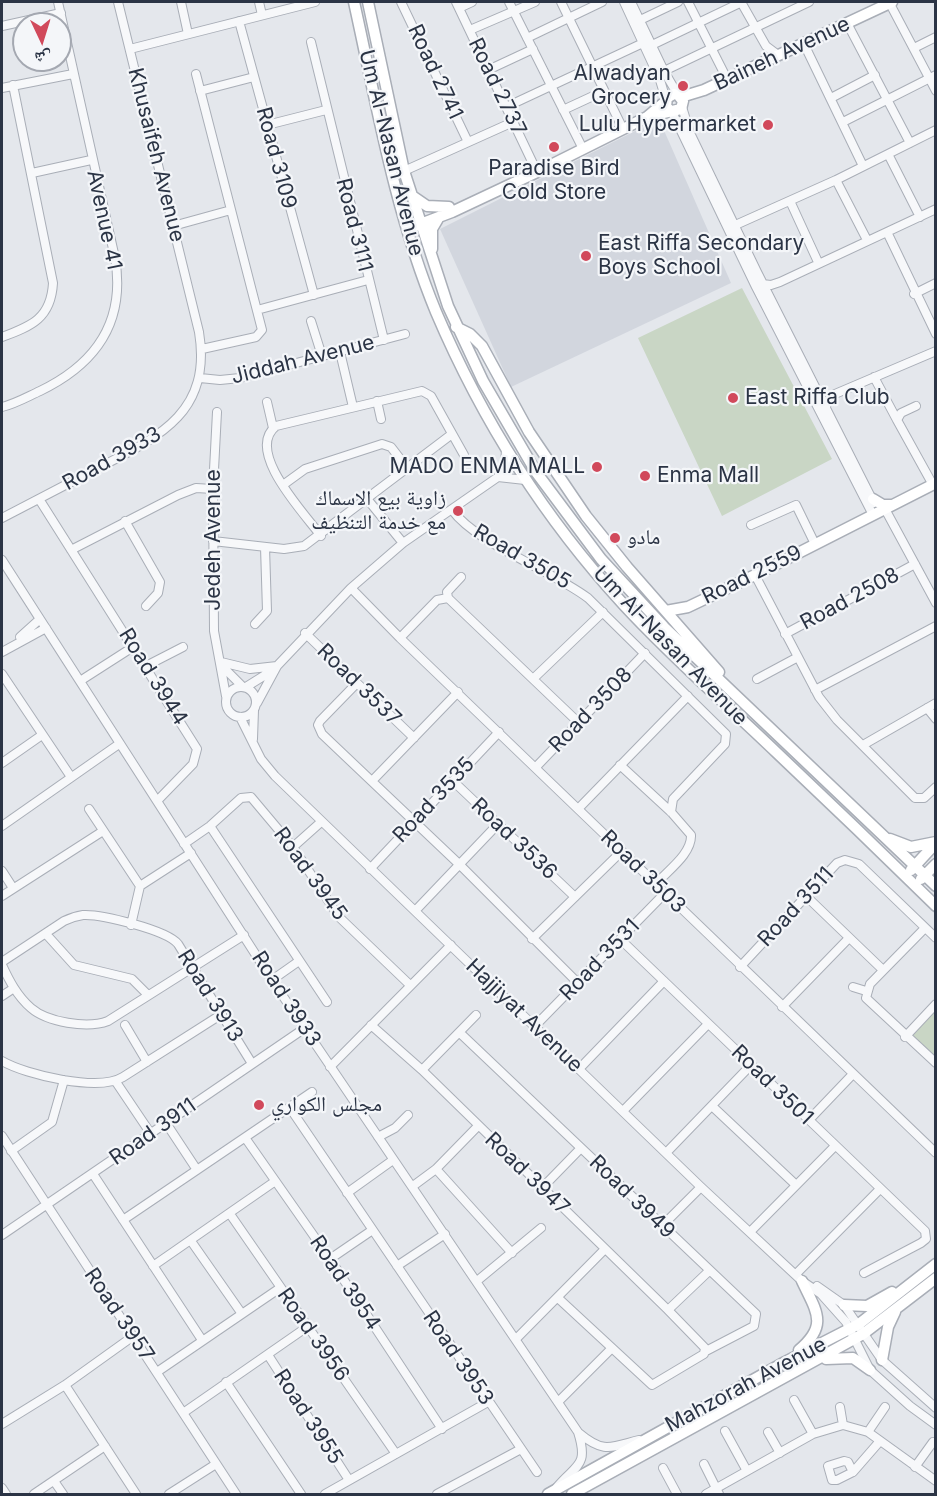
<!DOCTYPE html>
<html>
<head>
<meta charset="utf-8">
<style>
  body { margin:0 }
  #map { position:relative; width:937px; height:1496px; overflow:hidden; background:#e4e7ec; font-family:Inter,"Noto Naskh Arabic",sans-serif }
  canvas { display:block }
  .frame { position:absolute; inset:0; border:3px solid #2b3445; pointer-events:none }
  .north { position:absolute; left:12px; top:12px; width:60px; height:60px; box-sizing:border-box; background:#f4f6f9; border:2px solid #a4a8b1; border-radius:50%; rotate:176deg; font-size:16px; font-weight:700; line-height:24px; text-align:center; color:#2b3445 }
  .north::after { content:''; display:block; margin:auto; width:21px; height:27px; background:#d1495b; clip-path:polygon(50% 0,100% 100%,50% 72%,0 100%) }
</style>
</head>
<body>
<div id="map">
<canvas width="937" height="1496"></canvas>
<div class="frame"></div>
<div class="north">ش</div>
</div>
<script>
const c = document.querySelector('canvas').getContext('2d');
c.lineJoin = 'round';
function fill(path, color) {
  c.fillStyle = color;
  c.fill(path, 'evenodd');
}
function trace(path, color, width, dash) {
  c.strokeStyle = color;
  c.lineWidth = width;
  c.lineCap = dash ? 'butt' : 'round';
  c.setLineDash(dash || []);
  c.stroke(path);
}
function write(font, color, halo, rows, align = 'center') {
  c.font = font + ' Inter,"Noto Naskh Arabic",sans-serif';
  c.lineWidth = 4.5;
  c.setLineDash([]);
  c.textBaseline = 'middle';
  c.strokeStyle = halo;
  c.fillStyle = color;
  for (const [text, x, y, turn = 0] of rows) {
    c.save();
    c.translate(x, y);
    c.rotate((+turn || 0) * Math.PI / 180);
    c.textAlign = isNaN(turn) ? turn : align;
    if (halo) c.strokeText(text, 0, 0);
    c.fillText(text, 0, 0);
    c.restore();
  }
}
const built = new Path2D(`
  M659,119l72,164 -220,104 -71,-158z`);
const green = new Path2D(`
  M742,288l90,171 -110,57 -84,-178z
  M935,1009v53l-26,-24z`);
const street = new Path2D(`
  M181,2l7,32
  M259,2l3,13
  M401,2l67,140
  M456,2l81,170
  M509,2l74,147
  M561,2l62,127
  M624,2l36,78 6,20
  M631,2l33,69 14,24
  M688,2l39,77
  M741,2l25,44 12,9
  M889,2l47,89
  M459,8l13,-6
  M239,21l75,274
  M636,22l42,-20
  M847,23l63,120
  M2,26l59,-13
  M470,30l65,-28
  M527,38l75,-36
  M311,42l73,298
  M804,44l59,122
  M652,45l90,-43
  M914,48l22,-11
  M130,49l185,-47
  M488,70l45,-21
  M664,71l145,-69
  M196,74l66,256 -6,7 -54,12
  M2,88l71,-14
  M200,91l54,-14
  M831,98l44,-23
  M506,107l137,-64
  M682,107l8,26 67,139 117,231
  M563,110l41,-19
  M672,112l84,175 117,228
  M843,122l93,-47
  M267,125l59,-15
  M888,154l32,63
  M404,171l109,-49
  M32,173l59,-13
  M836,180l31,60
  M790,201l28,61
  M173,226l58,-16
  M731,227l105,-47 100,-50
  M887,232l49,102
  M762,284l9,1 9,-3 156,-73
  M914,294l22,-11
  M257,310l111,-30
  M311,321l11,35
  M2,337c30,-11 49,-19 51,-54l-40,-198
  M340,352l13,55
  M874,377l23,43
  M200,378l20,2 20,-2 165,-44
  M377,401l4,18
  M267,402l6,26
  M916,406l-15,7 -4,7 36,65
  M2,407c13,-3 25,-10 38,-16 56,-27 86,-69 75,-133l-57,-256
  M826,408l1,-7 8,-7 101,-43
  M217,412l-4,77 1,142 12,65
  M498,477l27,3
  M283,485l22,-16 77,-25 9,3 17,22
  M39,499l158,250 -4,15 -35,36
  M368,500l35,43
  M885,509l51,94
  M452,510c25,34 99,60 136,88l138,136 -1,10 -52,55 -2,13
  M2,518c32,-17 65,-34 98,-51 61,-31 112,-56 99,-135l-81,-330
  M125,521l35,61 -2,11 -12,13
  M751,525l45,-20 19,39
  M321,536c-16,-22 -77,-85 -45,-110l146,-35 9,5 33,59
  M213,541l71,8 20,-3 148,-112
  M71,550l107,-55 18,-7 17,1
  M2,560l270,420 306,452c11,35 -2,32 -21,55
  M755,575l64,122 18,23 78,78h9l12,-11
  M351,588l49,50 536,515
  M448,598l-1,-6 14,-15
  M255,624l12,-13 -2,-64
  M305,633l109,105
  M785,634l130,-70
  M20,637l20,-18
  M400,638l37,-38 11,-2 131,125
  M2,652l44,-24
  M221,662l29,7 27,-3
  M146,666l37,-19
  M224,668l18,18
  M2,674l69,103
  M534,678l69,-66
  M757,679l41,-22
  M80,681l53,-34
  M357,683l-37,38 -2,4 4,9 138,131 118,118
  M226 702a15 15 0 1 1 30 0a15 15 0 1 1-30 0Z
  M246,687l24,-15
  M815,690l121,-64
  M257,703l20,-37 74,-78 52,-45 95,-66 7,-12 1,-15
  M927,708l9,11
  M240,717l21,42 14,17 426,411 101,94 19,13 25,28 24,48 40,36 26,19
  M253,739l1,-29
  M863,745l73,-42
  M2,763l40,-28
  M620,765l51,47 20,23c1,19 -24,36 -35,49
  M536,767l109,-114
  M372,781l86,-89
  M453,781l122,116
  M89,809l51,77
  M578,809l110,-113
  M2,826l117,-82
  M210,826l117,176
  M184,844l26,-18 31,-28 10,-1 42,50 46,70 71,68
  M293,847l28,-25
  M370,869l129,-137
  M2,871l11,17
  M2,896l101,-65
  M806,896l77,74
  M415,911l83,-87
  M131,925l9,-39 51,-33
  M925,928l-55,56 -4,14 70,65
  M46,934l28,31 58,14 16,16
  M532,939l90,-88
  M620,939l305,292 1,8 -5,4 -57,30
  M2,962l62,-41c6,-3 12,-5 19,-6 18,-1 84,15 95,29l73,118
  M2,965c7,15 15,31 29,43 16,14 56,21 77,13l136,-86
  M740,967l97,-104 8,-3 14,4 77,74
  M272,980l27,-19
  M853,987l13,4
  M2,996l12,-8
  M782,1007l67,-69
  M125,1025l22,37
  M371,1025l51,45 246,240 37,38 -1,6 -52,31 -94,-87
  M535,1026l130,-133
  M460,1033l296,281 -2,12 -48,25
  M905,1037l31,-33
  M2,1061c24,14 97,31 121,16l99,-63
  M330,1067l121,-122
  M579,1069l85,-88
  M422,1070l54,-55
  M116,1082l35,52
  M712,1106l84,79
  M290,1108l247,364
  M623,1111l85,-87
  M809,1120l43,-45
  M166,1123l31,47
  M2,1136l234,358
  M378,1137l17,-9 13,-13
  M246,1139l84,120 112,170
  M11,1151l41,-29 12,-42
  M666,1153l85,-88
  M436,1169l76,84
  M93,1174l109,166
  M413,1186l23,-17 42,-43
  M542,1188l39,-40
  M347,1193l46,-33
  M230,1214l166,240
  M123,1220l189,-128
  M663,1225l38,-38
  M750,1232l85,-86
  M2,1235l303,-207
  M191,1241l51,73
  M330,1259l41,-28
  M153,1266l121,-84
  M397,1266l48,-32
  M796,1274l84,-85
  M477,1281l64,-53
  M817,1286l27,19 38,55 54,48
  M668,1310l41,-39
  M516,1339l88,-89
  M268,1355l81,125
  M157,1372l123,-84
  M226,1382l75,112
  M65,1385l71,109
  M794,1400l19,34
  M559,1401l52,-52
  M840,1407l3,18
  M183,1413l124,-86
  M2,1424l63,-39 67,-48
  M725,1431l22,40
  M768,1432l12,21
  M868,1432l17,-25
  M579,1433c25,21 32,14 60,7
  M844,1461l4,1 5,10 -16,8h-5l-4,-14z
  M704,1464l15,30
  M915,1467l18,-25
  M663,1468l14,26
  M853,1472l27,-31
  M54,1481l9,13
  M2,1488l4,6
  M34,1494l71,-48
  M169,1494l47,-30
  M325,1494l163,-92
  M437,1494l84,-45
  M706,1494l107,-60 30,-9 25,7 68,49`);
const secondary = new Path2D(`
  M354,2c23,104 41,211 82,310 46,108 109,207 188,293 48,52 101,98 152,147 54,51 107,102 160,154
  M368,2l36,169 44,135 35,75 53,91 65,87 63,68 272,259
  M681,97l23,-7 188,-88
  M650,116l31,-7 2,-8 -5,-6 -4,-1 -7,4 -1,8 4,5
  M411,195l16,11 22,1
  M415,226l37,-14 85,-40 110,-55 19,-16
  M432,249v-20l7,-12
  M456,327l14,7 12,12 47,86 57,84 41,51 92,105
  M873,499l10,6h9
  M666,611l22,-4 67,-32 181,-92
  M890,839l21,8 25,-5
  M911,870l25,-27
  M921,879l15,-15
  M844,1305l23,1 25,-14
  M799,1350c30,-25 17,-39 3,-69
  M826,1359l27,-1 17,12
  M882,1360l6,-33 7,-15
  M548,1494l237,-132 74,-38 77,-60
  M572,1494l291,-160 73,-56`);
const markers = [
  [683,86,6,"#d1495b"],
  [768,125,6,"#d1495b"],
  [554,147,6,"#d1495b"],
  [586,256,6,"#d1495b"],
  [733,398,6,"#d1495b"],
  [597,467,6,"#d1495b"],
  [645,476,6,"#d1495b"],
  [458,511,6,"#d1495b"],
  [615,538,6,"#d1495b"],
  [259,1105,6,"#d1495b"]
];
const streetNames = [
  ["Baineh Avenue",782,54,-25],
  ["Road 2741",435,72,65],
  ["Road 2737",497,87,64],
  ["Um Al-Nasan Avenue",391,153,76],
  ["Khusaifeh Avenue",156,155,76],
  ["Road 3109",276,158,75],
  ["Avenue 41",104,220,78],
  ["Road 3111",354,225,76],
  ["Jiddah Avenue",303,360,-14],
  ["Road 3933",112,459,-29],
  ["Jedeh Avenue",214,540,-90],
  ["Road 3505",522,557,30],
  ["Road 2559",752,575,-26],
  ["Road 2508",850,599,-28],
  ["Um Al-Nasan Avenue",670,646,46],
  ["Road 3944",153,677,58],
  ["Road 3537",359,685,44],
  ["Road 3508",591,710,-46],
  ["Road 3535",434,800,-47],
  ["Road 3536",514,839,43],
  ["Road 3503",643,872,44],
  ["Road 3945",310,874,54],
  ["Road 3511",796,907,-47],
  ["Road 3531",600,960,-46],
  ["Road 3913",210,996,58],
  ["Road 3933",286,999,57],
  ["Hajjiyat Avenue",524,1016,44],
  ["Road 3501",772,1085,44],
  ["Road 3911",153,1132,-35],
  ["Road 3947",527,1174,44],
  ["Road 3949",632,1197,44],
  ["Road 3954",345,1283,56],
  ["Road 3957",119,1315,56],
  ["Road 3956",313,1335,55],
  ["Road 3953",458,1358,56],
  ["Mahzorah Avenue",746,1385,-28],
  ["Road 3955",308,1417,57]
];
const poiNames = [
  ["Alwadyan",671,74,"right"],
  ["Grocery",671,98,"right"],
  ["Lulu Hypermarket",756,125,"right"],
  ["Paradise Bird",554,169,"center"],
  ["Cold Store",554,193,"center"],
  ["East Riffa Secondary",598,244],
  ["Boys School",598,268],
  ["East Riffa Club",745,398],
  ["MADO ENMA MALL",585,467,"right"],
  ["Enma Mall",657,476],
  ["زاوية بيع الاسماك",446,499,"right"],
  ["مع خدمة التنظيف",446,523,"right"],
  ["مادو",627,538],
  ["مجلس الكواري",271,1105]
];
fill(built, '#d2d6de');
fill(green, '#c9d6c5');
trace(street, '#a9aeb7', 10);
trace(secondary, '#a9aeb7', 13);
trace(street, '#f7f8fa', 8);
trace(secondary, '#fff', 10);
for (const [x, y, r, color] of markers) {
  const dot = new Path2D();
  dot.arc(x, y, r, 0, 2 * Math.PI);
  c.fillStyle = color;
  c.fill(dot);
  trace(dot, '#f4f6f9', 2);
}
write('21px', '#2b3445', '#f4f6f9', streetNames);
write('21px', '#2b3445', '#f4f6f9', poiNames, 'left');
</script>
</body>
</html>
